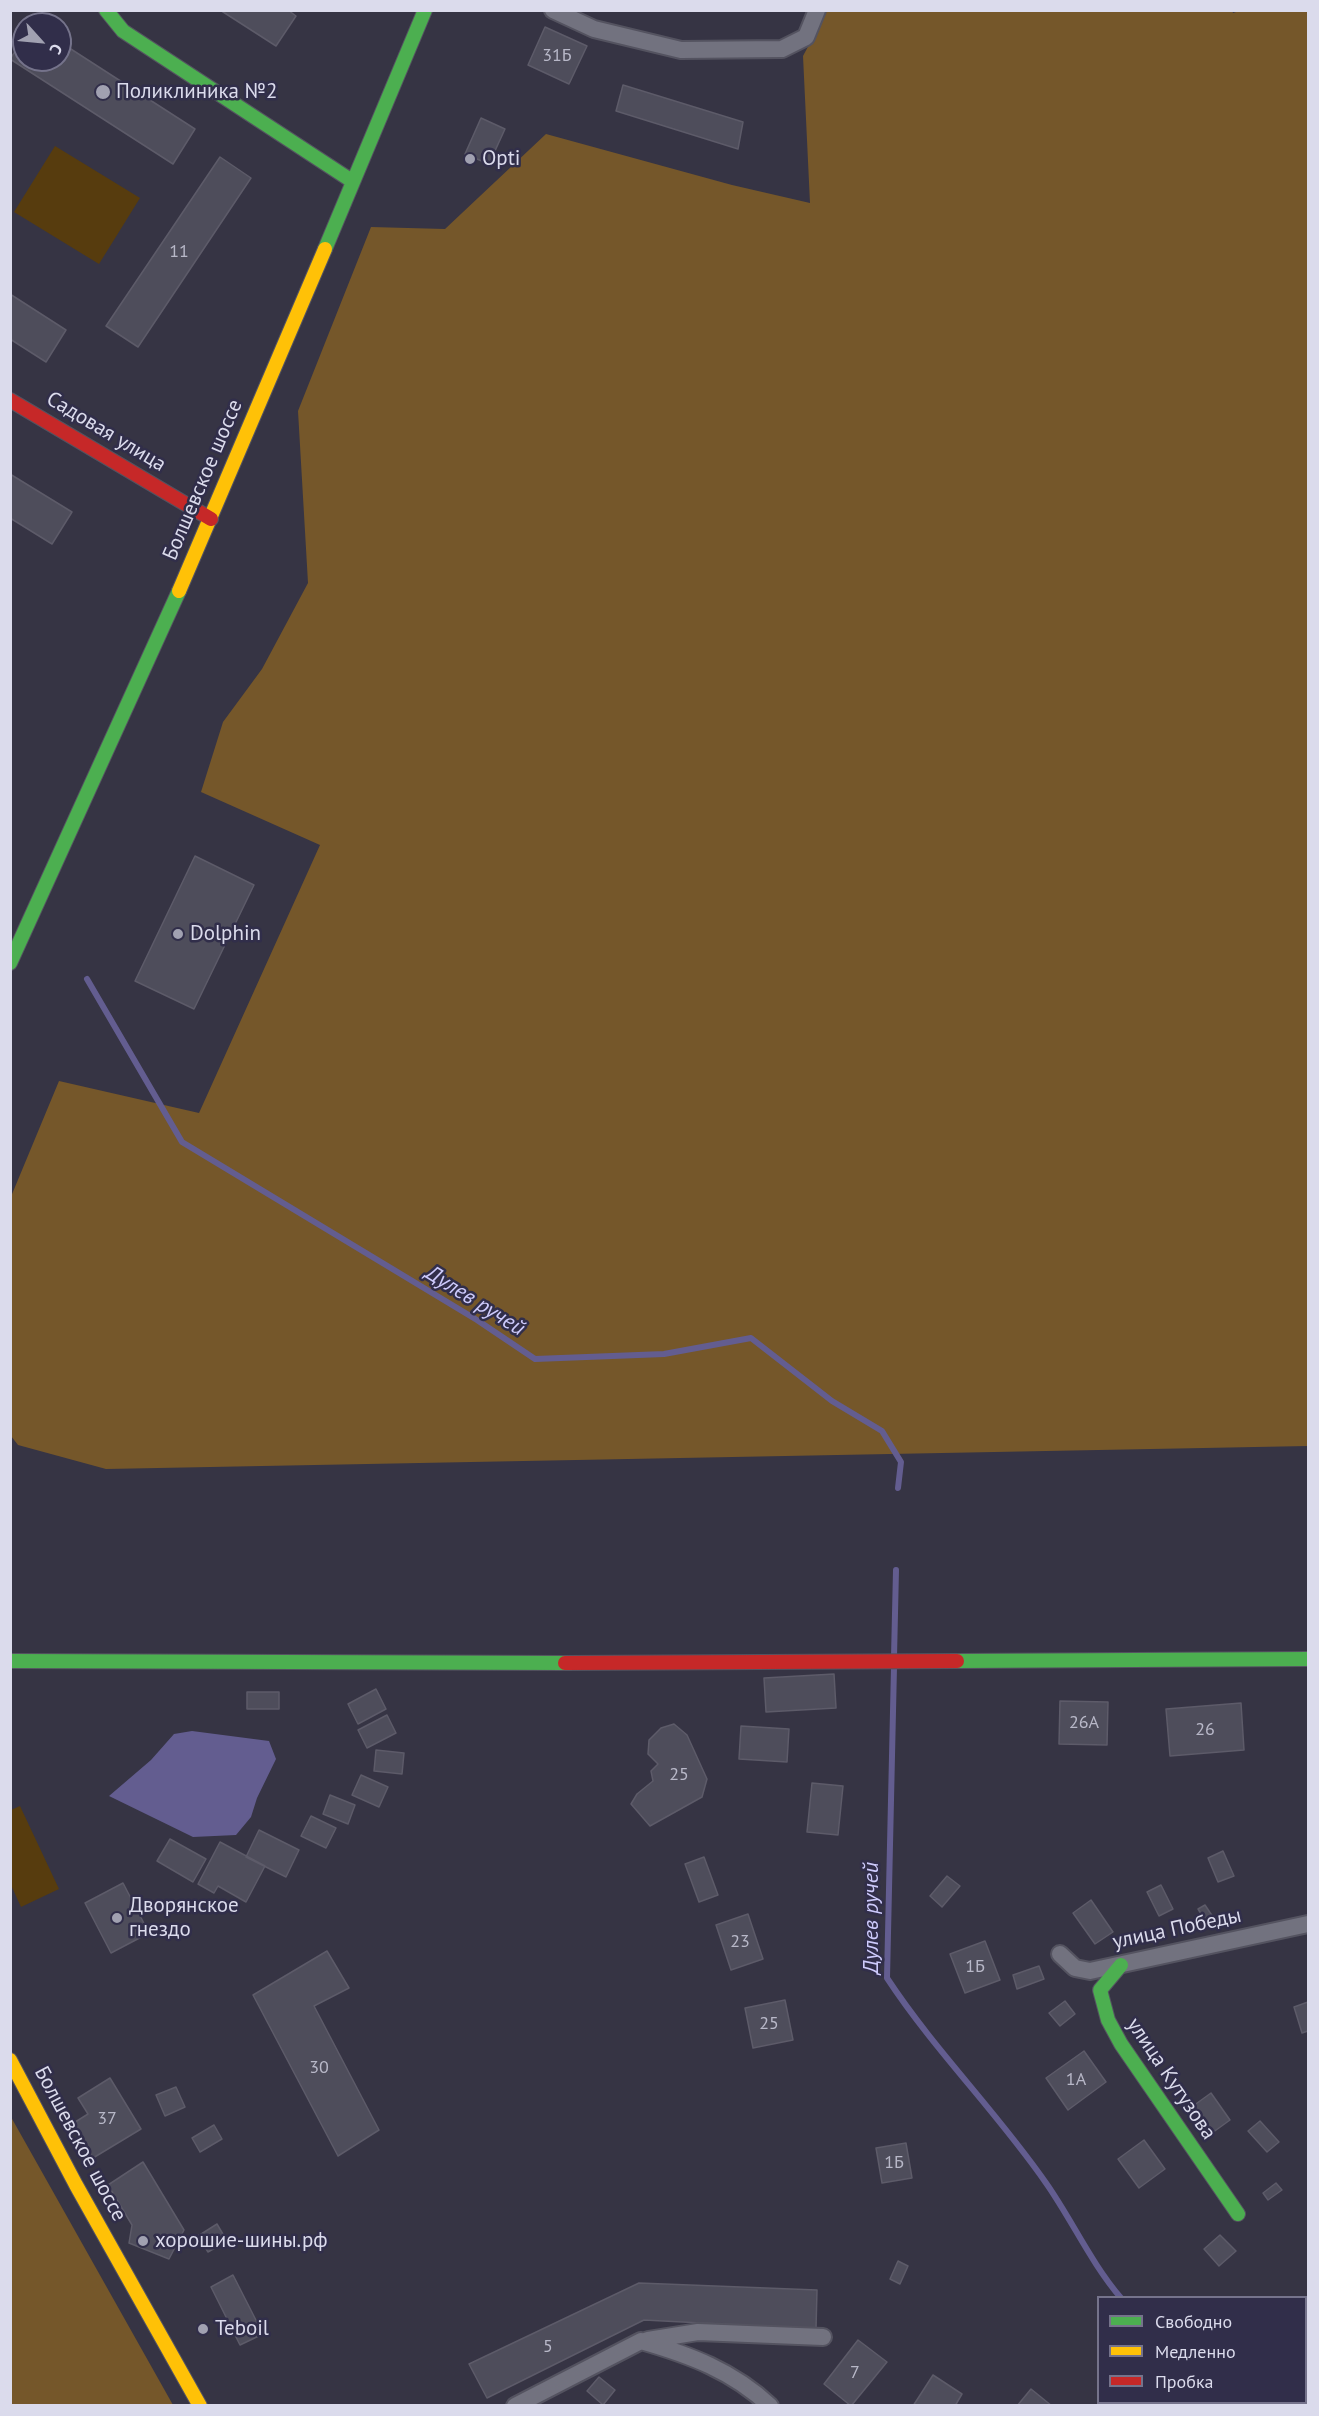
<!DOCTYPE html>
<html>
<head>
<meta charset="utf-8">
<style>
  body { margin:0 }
  #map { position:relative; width:1319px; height:2416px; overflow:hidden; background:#363444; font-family:"PT Sans",sans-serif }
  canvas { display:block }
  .frame { position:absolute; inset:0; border:12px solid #dbdbec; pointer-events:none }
  .legend { position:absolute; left:1097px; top:2296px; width:210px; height:108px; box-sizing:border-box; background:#312e4a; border:2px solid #75738b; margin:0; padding:8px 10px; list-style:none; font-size:18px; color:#dbdbec }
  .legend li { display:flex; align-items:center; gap:12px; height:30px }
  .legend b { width:30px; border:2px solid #75738b }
  .north { position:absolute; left:12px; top:12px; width:60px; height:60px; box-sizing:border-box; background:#312e4a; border:2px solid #75738b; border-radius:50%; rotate:117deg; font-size:16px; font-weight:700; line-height:24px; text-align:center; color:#dbdbec }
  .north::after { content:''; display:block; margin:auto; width:21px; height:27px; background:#a1a1b1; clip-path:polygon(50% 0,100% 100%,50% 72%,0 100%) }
</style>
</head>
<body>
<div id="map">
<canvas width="1319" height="2416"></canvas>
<div class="frame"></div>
<ul class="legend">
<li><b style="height:8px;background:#4caf50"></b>Свободно</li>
<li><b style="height:8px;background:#ffc107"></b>Медленно</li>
<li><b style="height:8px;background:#c62828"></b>Пробка</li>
</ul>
<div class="north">С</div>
</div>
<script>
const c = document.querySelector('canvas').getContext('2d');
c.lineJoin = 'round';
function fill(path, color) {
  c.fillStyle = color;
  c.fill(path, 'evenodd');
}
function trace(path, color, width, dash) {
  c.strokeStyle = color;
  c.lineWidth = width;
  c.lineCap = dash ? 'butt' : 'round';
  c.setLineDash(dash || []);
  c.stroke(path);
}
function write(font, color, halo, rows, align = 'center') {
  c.font = font + ' "PT Sans",sans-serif';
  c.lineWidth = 5;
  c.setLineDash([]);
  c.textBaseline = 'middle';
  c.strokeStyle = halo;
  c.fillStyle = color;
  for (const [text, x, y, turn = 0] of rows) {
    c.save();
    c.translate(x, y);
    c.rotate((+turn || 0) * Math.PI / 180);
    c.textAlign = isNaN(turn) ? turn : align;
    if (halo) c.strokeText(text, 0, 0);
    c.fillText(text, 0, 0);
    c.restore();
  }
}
const green = new Path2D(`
  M55,146l85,52 -41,66 -85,-52z
  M20,1806l39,83 -38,18 -10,-22v-75z`);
const forest = new Path2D(`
  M1232,10l1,3 9,-3 66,1v1435l-1202,23 -88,-24 -7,-9 -1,-237 49,-118 140,32 121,-268 -119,-53 22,-70 39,-53 46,-86 -10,-172 73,-184 74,2 101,-95 186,51 78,18 -7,-147 24,-45z
  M10,2117h1l162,288h-162z`);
const water = new Path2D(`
  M192,1731l77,10 7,18 -19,39 -6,19 -15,18 -43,2 -84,-41 42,-36 23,-26z`);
const stream = new Path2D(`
  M87,979l95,163 295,178 58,39 129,-5 87,-16 81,63 50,30 19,31 -3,26
  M894,1657l2,-87
  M894,1667l-7,311c48,73 110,134 159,205 26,37 45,80 75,115
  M1204,2402l2,4`);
const building = new Path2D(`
  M220,10h68l8,6 -20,30z
  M545,27l42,19 -18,38 -41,-19z
  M24,38v22h36v-18l135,87 -22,35 -163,-105z
  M623,85l120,37 -5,27 -122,-38z
  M481,118l24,11 -16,35 -24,-10z
  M220,157l31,21 -113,169 -32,-21z
  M10,294l56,36 -20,32 -36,-23z
  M10,474l62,38 -20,32 -42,-26z
  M195,856l59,29 -60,124 -59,-28z
  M834,1674l2,34 -70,4 -2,-34z
  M376,1689l10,20 -28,15 -10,-20z
  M247,1692h32v17h-32z
  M1060,1701l48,1 -1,43 -48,-1z
  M1241,1703l3,47 -74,6 -4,-47z
  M387,1715l9,18 -29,15 -9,-18z
  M674,1724l13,11 20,44 -5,18 -52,29 -19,-22 6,-10 16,-13 -2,-10 7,-7 -10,-10 1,-14 12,-12z
  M741,1726l48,3 -2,33 -48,-3z
  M376,1750l28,3 -2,21 -28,-3z
  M361,1775l27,12 -9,20 -27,-12z
  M812,1783l31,3 -5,49 -31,-3z
  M330,1795l25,10 -7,19 -25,-10z
  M311,1816l25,12 -10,20 -25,-12z
  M259,1830l40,20 -13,27 -40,-20z
  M170,1839l36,20 -13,23 -36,-21z
  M220,1842l45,24 -19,36 -28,-16 -4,7 -16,-9z
  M1223,1851l11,25 -16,6 -10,-24z
  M704,1857l14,38 -19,7 -14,-38z
  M947,1876l13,10 -18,21 -12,-11z
  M123,1883l26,50 -38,20 -26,-50z
  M1161,1885l12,24 -14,7 -12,-24z
  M1091,1900l22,32 -18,12 -22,-31z
  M1205,1905l8,12 -7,5 -8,-13z
  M748,1914l15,45 -32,11 -15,-45z
  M985,1941l15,39 -35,13 -15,-39z
  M327,1951l22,37 -35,18 65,124 -41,26 -85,-161z
  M1039,1966l5,13 -27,10 -4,-14z
  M785,2000l8,40 -40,8 -8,-40z
  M1065,2001l10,13 -15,12 -11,-13z
  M1308,2002v29l-6,2 -8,-26z
  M1084,2051l22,31 -38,28 -22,-32z
  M110,2078l31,51 -48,29 -21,-34 16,-10 -10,-16z
  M176,2087l9,20 -20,9 -9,-21z
  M1211,2093l19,27 -18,13 -19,-27z
  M1260,2121l19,21 -12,10 -19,-21z
  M214,2125l8,14 -22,13 -8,-14z
  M1144,2140l21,29 -26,19 -21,-29z
  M906,2143l6,35 -30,5 -6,-35z
  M143,2162l41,68 -15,29 -40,-16 3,-18 -24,-40z
  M1276,2183l6,7 -14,10 -5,-7z
  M217,2224l10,17 -19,11 -10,-16z
  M1220,2235l16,16 -17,15 -15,-17z
  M898,2261l10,5 -8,18 -10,-5z
  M233,2275l30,59 -23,11 -29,-58z
  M639,2283l178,7 -1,39 -172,-9 -157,78 -18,-34z
  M858,2340l29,22 -36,44 -27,-22z
  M933,2375l29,19 -7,12h-42z
  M599,2377l16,13 -12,15 -16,-14z
  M1031,2389l21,17h-35z`);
const street = new Path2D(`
  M553,10l41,19 87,21 101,-1 24,-12 11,-27
  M1060,1954l15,14 15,3 218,-47
  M648,2340l50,-8 125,5
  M515,2406l126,-65c49,14 92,30 129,65`);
const fast = new Path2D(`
  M106,10l17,21 229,150
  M325,249l100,-239
  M10,963l169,-372
  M10,1661l555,2
  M957,1661l351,-2
  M1121,1965l-21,25 8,30 13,24 117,170`);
const slow = new Path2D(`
  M179,591l146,-342
  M10,2060l66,125 124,221`);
const jam = new Path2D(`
  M10,400l201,119
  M565,1663l392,-2`);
const markers = [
  [103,92,8,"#a1a1b1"],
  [470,159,6,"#a1a1b1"],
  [178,934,6,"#a1a1b1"],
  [117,1918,6,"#a1a1b1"],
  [143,2241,6,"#a1a1b1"],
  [203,2329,6,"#a1a1b1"]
];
const numberNames = [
  ["31Б",557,56],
  ["11",179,252],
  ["26А",1084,1723],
  ["26",1205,1730],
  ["25",679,1775],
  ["23",740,1942],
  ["1Б",975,1967],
  ["25",769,2024],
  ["30",319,2068],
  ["1А",1076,2080],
  ["37",107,2119],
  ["1Б",894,2163],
  ["5",548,2347],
  ["7",855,2373]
];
const poiNames = [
  ["Поликлиника №2",116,92],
  ["Opti",482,159],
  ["Dolphin",190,934],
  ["Дворянское",129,1906],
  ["гнездо",129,1930],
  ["хорошие-шины.рф",155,2241],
  ["Teboil",215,2329]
];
const streetNames = [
  ["Садовая улица",106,432,31],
  ["Болшевское шоссе",203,480,-67],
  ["улица Победы",1177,1929,-12],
  ["улица Кутузова",1171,2079,56],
  ["Болшевское шоссе",80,2144,62]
];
const waterNames = [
  ["Дулев ручей",475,1301,32],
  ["Дулев ручей",872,1918,-90]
];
fill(green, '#573c0e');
fill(forest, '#75572a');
fill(water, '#635d90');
trace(stream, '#635d90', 6);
fill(building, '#4e4d5b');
trace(building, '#5d5b69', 1.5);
trace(street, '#545360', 20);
trace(fast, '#545360', 16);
trace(slow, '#545360', 16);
trace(jam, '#545360', 16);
trace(street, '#72727f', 16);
trace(fast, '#4caf50', 14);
trace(slow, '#ffc107', 14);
trace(jam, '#c62828', 14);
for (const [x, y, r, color] of markers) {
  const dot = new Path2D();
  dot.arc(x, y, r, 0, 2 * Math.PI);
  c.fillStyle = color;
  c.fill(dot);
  trace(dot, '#312e4a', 2);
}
write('18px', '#b8b8c8', null, numberNames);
write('21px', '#dbdbec', '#312e4a', poiNames, 'left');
write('21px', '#dbdbec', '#312e4a', streetNames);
write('italic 22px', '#cdcafb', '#312e4a', waterNames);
</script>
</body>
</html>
